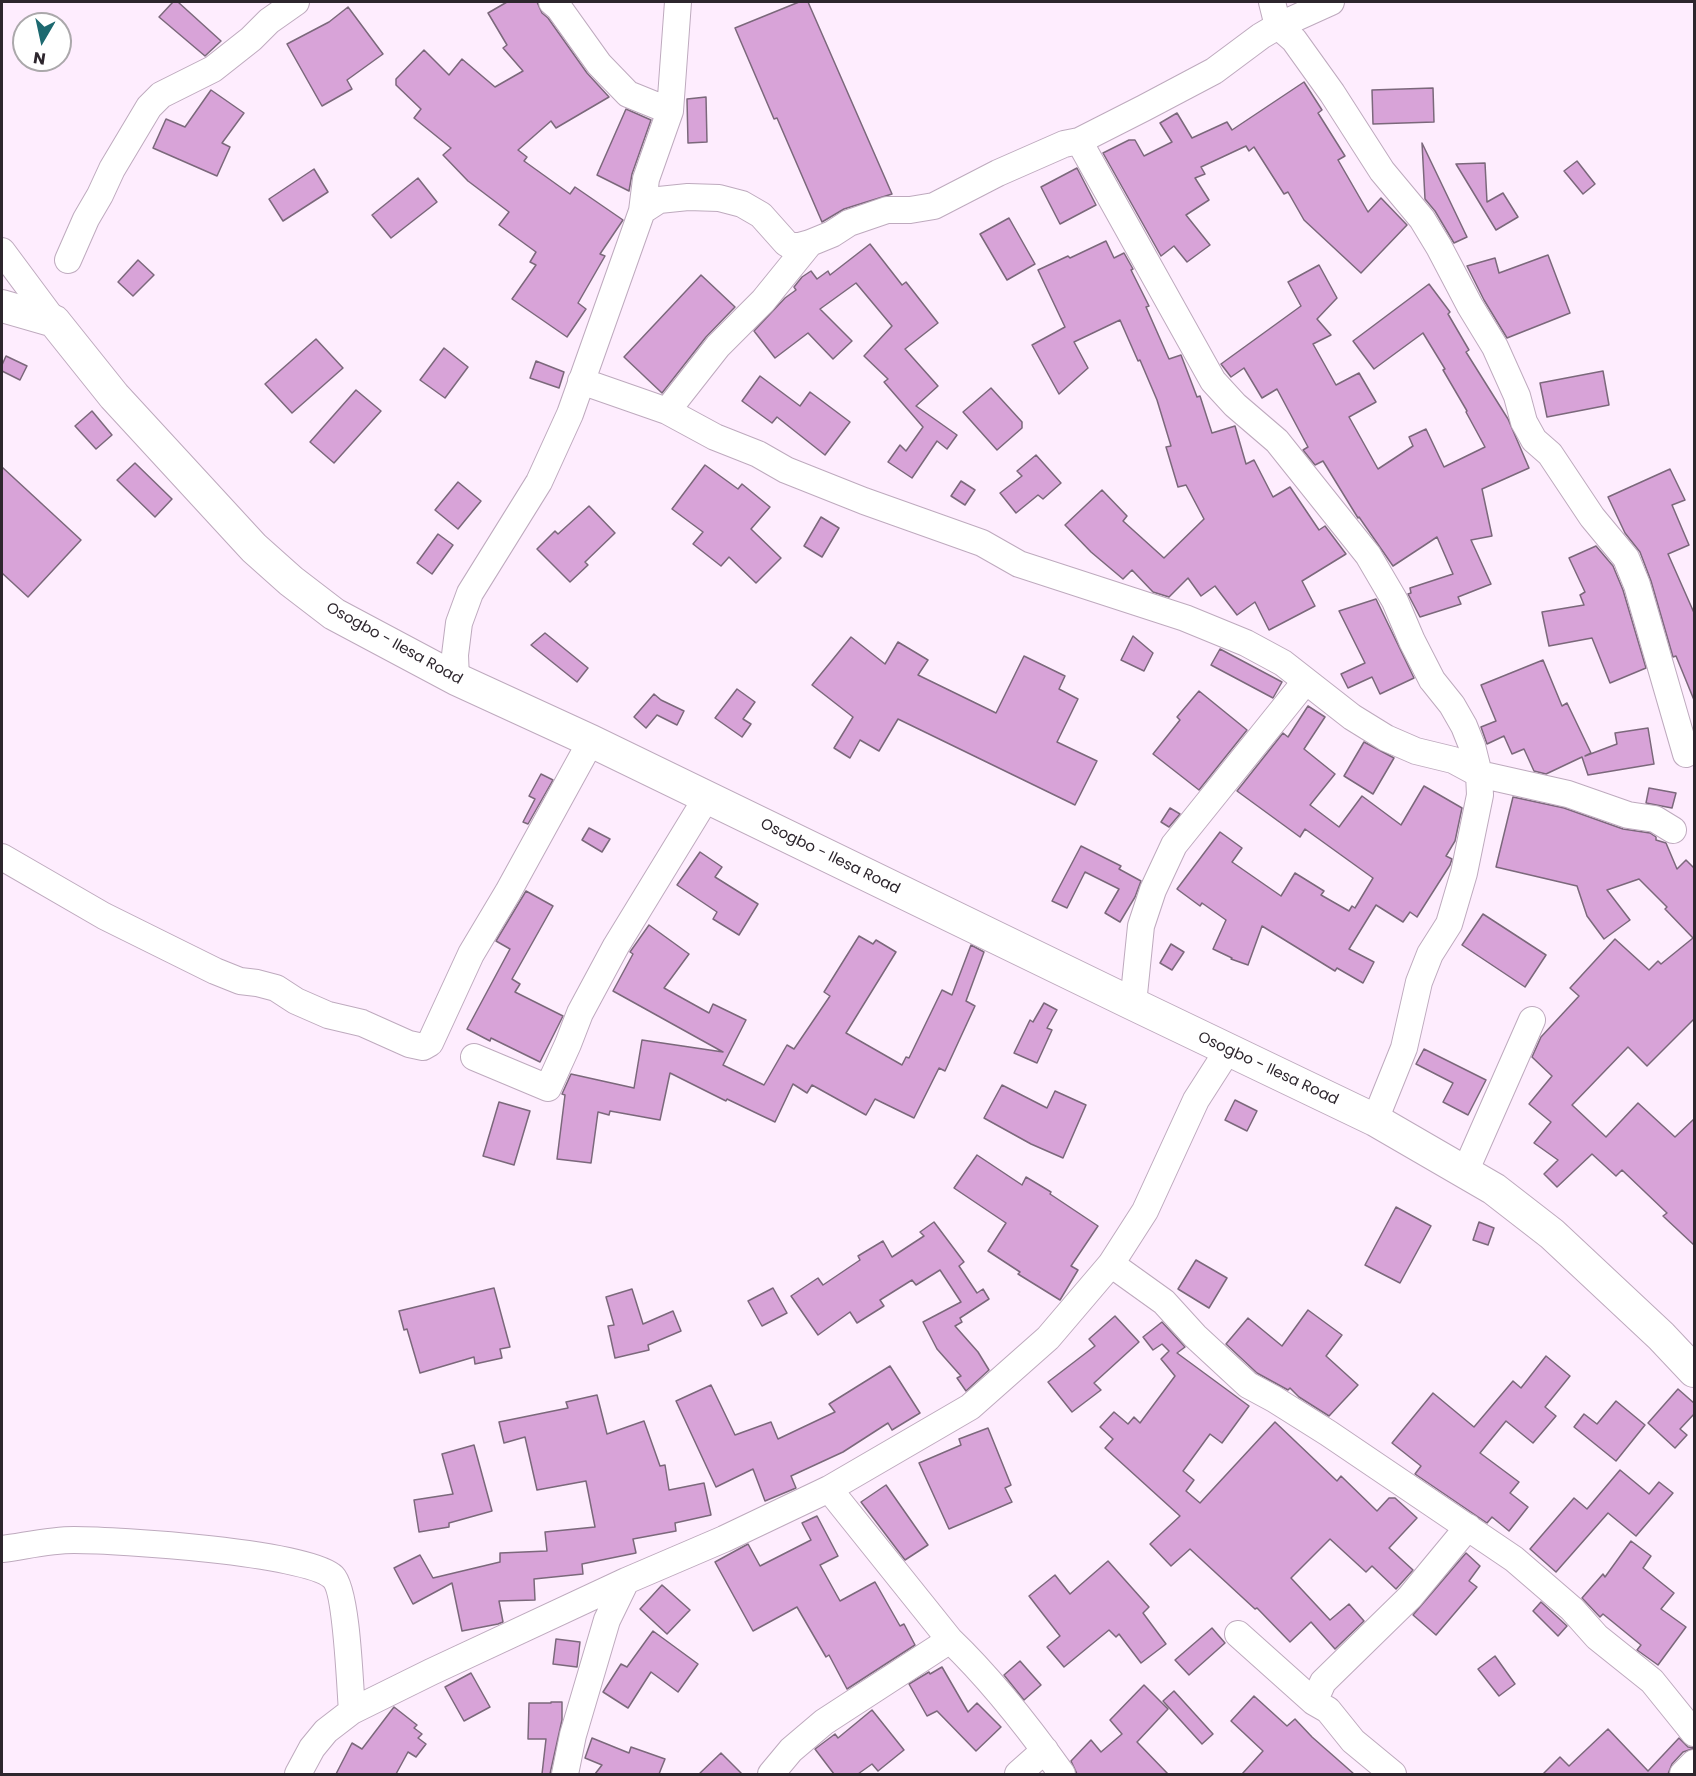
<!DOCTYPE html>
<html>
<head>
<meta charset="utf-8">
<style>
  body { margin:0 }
  #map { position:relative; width:1696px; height:1776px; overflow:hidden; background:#feedfe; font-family:Poppins,sans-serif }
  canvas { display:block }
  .frame { position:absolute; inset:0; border:3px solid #2d262d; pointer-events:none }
  .north { position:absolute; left:12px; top:12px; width:60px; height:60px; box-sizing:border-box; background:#fff; border:2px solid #aba8ab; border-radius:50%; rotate:189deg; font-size:16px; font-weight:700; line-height:24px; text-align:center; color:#2d262d }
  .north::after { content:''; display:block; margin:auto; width:21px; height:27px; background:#1d6970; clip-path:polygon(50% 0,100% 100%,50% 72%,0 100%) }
</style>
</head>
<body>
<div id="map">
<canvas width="1696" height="1776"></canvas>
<div class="frame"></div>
<div class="north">N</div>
</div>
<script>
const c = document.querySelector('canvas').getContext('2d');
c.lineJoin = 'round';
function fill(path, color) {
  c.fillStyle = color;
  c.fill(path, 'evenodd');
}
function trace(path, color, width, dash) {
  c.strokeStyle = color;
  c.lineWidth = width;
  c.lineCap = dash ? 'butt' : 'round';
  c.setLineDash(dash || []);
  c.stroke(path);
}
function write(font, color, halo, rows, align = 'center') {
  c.font = font + ' Poppins,sans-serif';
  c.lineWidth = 4.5;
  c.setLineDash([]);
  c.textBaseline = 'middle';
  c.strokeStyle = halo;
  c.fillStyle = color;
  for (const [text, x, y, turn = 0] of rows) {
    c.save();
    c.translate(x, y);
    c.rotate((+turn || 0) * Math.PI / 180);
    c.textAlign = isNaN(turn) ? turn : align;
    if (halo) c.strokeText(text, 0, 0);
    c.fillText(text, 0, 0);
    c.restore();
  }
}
const building = new Path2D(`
  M173,2h5l43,39 -16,15 -46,-39z
  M507,2h30l5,11 6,5 39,55 22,24 -53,31 -5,-7 -33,29 9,7 -3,4 46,33 5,-7 48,33 -23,34 5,2 -27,47 8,6 -19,28 -55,-38 24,-34 -6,-3 6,-10 -37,-27 10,-13 -41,-31 -25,-26 8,-7 -37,-30 7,-9 -25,-24v-6l28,-29 25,25 13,-16 33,28 28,-16 -20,-23 4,-3 -19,-32z
  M799,2h9l84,192 -48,15 -22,13 -45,-104 -3,1 -39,-91z
  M348,7l35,47 -36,26 5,9 -30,17 -35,-62 42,-22z
  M1304,82l18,28 -4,3 27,43 -7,4 30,52 13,-14 26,27 -46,48 -57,-53 -16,-28 -4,2 -30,-47 -5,4 -3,-5 -45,21 4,7 -10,4 14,22 -23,15 24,30 -23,17 -13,-16 -13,10 -58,-103 26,-13h6l9,16 28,-14 -12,-19 17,-10 15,25 35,-16 5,8z
  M1433,88l1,34 -61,2 -1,-34z
  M211,90l33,23 -22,30 8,4 -13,29 -64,-28 13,-29 19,8z
  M706,97l1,45 -19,1 -1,-44z
  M626,109l25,11 -19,54 -3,17 -32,-16z
  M1422,143l45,94 -13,6 -19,-32 -10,-12z
  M1577,161l18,23 -12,10 -19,-23z
  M1485,163l2,39 16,-9 15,24 -22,13 -40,-66z
  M1077,168l19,37 -36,19 -19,-37z
  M314,169l14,23 -45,29 -14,-22z
  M418,178l19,24 -46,36 -19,-23z
  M1009,218l26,46 -28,16 -27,-46z
  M1106,241l8,17 10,-5 9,16 -2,1 18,36 -3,1 23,52 12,-4 16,42 3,-1 12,37 23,-7 11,38 8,-4 19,37 17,-10 29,43 6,-4 21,28 -44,27 13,25 -46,24 -14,-28 -18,13 -22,-29 -14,10 -13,-18 -19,19 -16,-5 -21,-22 -9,9 -32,-27 -26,-27 37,-35 25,26 -4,5 41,37 40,-39 -18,-34 -8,2 -12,-40 5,-1 -14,-46 -17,-40 -2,1 -18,-41 -46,22 14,26 -29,26 -27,-49 33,-18 -27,-57 30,-14 2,2z
  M870,244l32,41 4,-3 32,41 -33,26 33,37 -22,20 41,29 -10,14 -10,-8 -25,37 -24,-16 12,-17 6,6 17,-24 -39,-45 4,-3 -24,-23 28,-30 -36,-43 -36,26 32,32 -19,18 -25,-26 -33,25 -21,-27 31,-33 11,-8 -2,-3 8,-10 9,-6 6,8 11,-8 2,4z
  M1548,255l22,58 -63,25 -23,-38 -17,-34 28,-8 4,15z
  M138,260l16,15 -21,21 -15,-14z
  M1319,265l18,33 -20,21 14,16 -18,9 23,41 23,-12 17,29 -27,15 29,52 35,-23 -4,-9 17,-8 18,38 41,-20 -19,-35 1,-1 -24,-41 2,-1 -22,-36 -49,36 -21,-28 76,-57 21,28 -2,2 21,36 -3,2 42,67 21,49 -47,21 10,47 -21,4 20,44 -33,13 3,7 -41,13 -12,-23 3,-1 -1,-5 43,-14 -16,-37 -44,29 -34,-49 -1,1 -35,-57 -8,4 -12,-15 5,-3 -31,-58 -15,9 -18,-30 -13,9 -10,-13 80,-58 -13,-24z
  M701,275l34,32 -29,30 -44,56 -38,-36z
  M316,339l27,29 -51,45 -27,-29z
  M444,348l24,19 -23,31 -25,-18z
  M6,356l21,10 -7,14 -18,-9v-6z
  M536,361l28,11 -5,16 -29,-10z
  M1603,371l6,34 -62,12 -7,-34z
  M760,376l40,30 10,-14 40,30 -25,33 -48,-38 -5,6 -30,-22z
  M991,388l31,34v6l-25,22 -34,-38z
  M356,390l25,21 -47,52 -24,-21z
  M92,411l20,24 -16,14 -21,-23z
  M1036,455l25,28 -18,16 -5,-4 -22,18 -16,-20 22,-17 -5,-5z
  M135,463l37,36 -17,18 -38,-37z
  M705,465l33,24 4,-5 28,23 -19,22 30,29 -25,25 -27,-26 -8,9 -28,-22 10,-12 -31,-23z
  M2,467l79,73 -53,57 -26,-24z
  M1670,469l15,31 -13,5 17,40 -21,9 27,61 -1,85 -18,-44 -3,1 -22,-76 -11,-29 -15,-19 -17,-36z
  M961,481l14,9 -10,15 -14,-9z
  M458,482l23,19 -23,28 -23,-19z
  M589,506l26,27 -30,29 3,3 -18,17 -33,-33 18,-18 3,3z
  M821,517l18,11 -17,29 -18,-11z
  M438,534l15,11 -21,29 -15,-11z
  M1596,546l17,20 10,24 23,78 -36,15 -18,-45 -43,8 -7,-34 42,-7 -4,-10 5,-3 -16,-34z
  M1376,599l38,79 -34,16 -8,-17 -24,11 -7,-14 24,-11 -26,-52z
  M545,633l43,35 -11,14 -46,-37z
  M1133,636l20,17 -9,18 -23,-11z
  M851,637l34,27 13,-22 30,18 -10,15 78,38 28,-57 41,20 -6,13 19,10 -21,43 40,19 -22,44 -177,-86 -19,32 -19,-11 -10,18 -16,-10 19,-31 -41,-32z
  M1220,649l62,33 -9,16 -62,-33z
  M1543,660l19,46 5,-3 24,50 -6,3 32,-12 -2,-11 33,-5 6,36 -66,11 -6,-18 -36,17 -12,-3 -10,-22 -12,5 -8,-18 -17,8 -6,-17 15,-6 -15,-36z
  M737,689l18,13 -12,17 8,5 -9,13 -27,-19z
  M1199,691l48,39 -48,60 -46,-36 27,-34 -3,-3z
  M654,694l7,6 23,11 -7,14 -20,-10 -11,13 -12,-11z
  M1308,706l17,11 -21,32 31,25 -25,31 29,22 23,-31 39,29 23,-39 38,22 -7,33 -9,15 6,3 -2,6 -33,52 -7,-5 -7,10 -27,-17 -27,44 25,13 -11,21 -26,-15 -2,3 -73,-45 -14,39 -17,-6 1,-1 -19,-9 13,-29 -24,-17 -2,3 -23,-17 43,-57 22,16 -10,14 49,34 14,-23 29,18 -3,4 28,16 3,-5 3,2 18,-30 -68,-49 -5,8 -63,-46 46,-58 5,4z
  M1364,742l30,16 -21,36 -29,-18z
  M541,774l12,6 -25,44 -5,-2 12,-23 -6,-3z
  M1649,788l27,5 -4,15 -26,-5z
  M1513,797l51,11 59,21 27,4 6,4v3l10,3 11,26 9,-9 9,9v149l-48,48 -19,-19 -56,58 34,32 32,-34 37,34 20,-19v128l-32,-30 4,-3 -45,-43 -6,6 -24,-22 -35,33 -13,-13 14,-14 -24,-17 17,-21 -22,-18 23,-28 -20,-19 9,-20 38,-41 -9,-8 45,-49 34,31 9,-9 3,3 32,-26 -28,-29 2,-2 -28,-28 -32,11 23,30 -26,19 -17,-23 -10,-30 -81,-19z
  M1170,808l10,6 -11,13 -8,-5z
  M589,828l21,11 -8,13 -20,-12z
  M1081,846l40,20 -2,3 22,12 -6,16 -15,25 -15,-9 14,-24 -34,-17 -18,36 -15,-7z
  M700,852l22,15 -7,10 43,27 -19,31 -26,-16 4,-7 -40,-27z
  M526,891l27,15 -41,73 8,5 -5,8 48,24 -23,46 -49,-24 -1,3 -23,-12 43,-80 -14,-8z
  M1483,914l63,41 -21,32 -63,-42z
  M649,925l40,29 -25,34 45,25 4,-9 33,16 -23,45 41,20 23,-40 7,4 36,-53 -6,-4 35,-56 14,8 3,-4 20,12 -50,81 56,32 4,-8 3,1 33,-68 10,5 19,-50 13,7 -18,49 9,5 -30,65 -6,-3 -25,50 -39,-19 -9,16 -54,-30 -5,8 -14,-9 -18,38 -48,-23 -1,2 -56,-28 -10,47 -50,-9 -1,4 -11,-3 -7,51 -34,-4 8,-64 -3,-1 9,-20 63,14 8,-48 81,12 -110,-61 20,-37 -3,-2z
  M1171,944l13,8 -12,18 -12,-7z
  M1044,1003l13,7 -10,18 5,2 -15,33 -23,-10 16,-33 3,2z
  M1424,1049l62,31 -18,35 -25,-13 10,-19 -37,-19z
  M1002,1085l45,23 8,-17 31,14 -23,53 -32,-14 -47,-26z
  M1235,1100l22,11 -10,20 -22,-11z
  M499,1102l31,9 -16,54 -31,-9z
  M977,1155l45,30 4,-8 25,15 -1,2 48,32 -27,40 7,4 -18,30 -42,-26 2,-2 -32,-21 18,-28 -52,-35z
  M1396,1207l35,19 -31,57 -35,-18z
  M934,1222l30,40 -5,4 18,27 6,-4 6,10 -29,19 2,4 -7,4 23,26 11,18 -23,21 -9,-13 4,-2 -24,-27 -14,-27 38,-20 -21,-32 -24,15 -4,-5 -32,20 4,6 -27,17 -7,-11 -32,23 -27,-39 27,-18 5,7 37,-25 -2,-4 25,-15 9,16 32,-21 -4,-4z
  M1479,1222l15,6 -6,17 -15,-5z
  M1196,1260l31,18 -18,30 -31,-19z
  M494,1288l16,59 -10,2 2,9 -27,6 -1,-7 -54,16 -13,-44 -3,1 -5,-19z
  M773,1288l14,25 -25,13 -14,-25z
  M632,1289l11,35 30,-13 8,20 -33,14 1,5 -34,8 -7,-32 6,-1 -8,-28z
  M1308,1310l34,25 -16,21 32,29 -29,31 -30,-19 -9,-9 -2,2 -31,-17 -31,-29 22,-26 34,28z
  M1115,1316l24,26 -45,41 7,7 -29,22 -24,-30 47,-36 -6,-7z
  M1162,1322l23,25 -8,6 72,53 -27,37 -12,-9 -27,37 11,9 -8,11 14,12 75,-81 62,59 4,-5 36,35 12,-13h6l22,20 -28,30 24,22 -17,19 -24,-23 -6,6 -36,-33 -39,39 39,42 19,-16 15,17 -29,28 -24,-27 -21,20 -33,-34 -2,1 -65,-60 -19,17 -21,-22 30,-28 -75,-68 8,-9 -13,-12 14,-15 14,12 6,-7 6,6 35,-47 -14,-17 8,-8 -7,-7 -9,6 -10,-13z
  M1546,1356l24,20 -25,31 11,9 -23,27 -27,-22 -26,32 39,29 -9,11 18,14 -19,24 -17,-14 -5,6 -72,-49 6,-8 -29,-23 41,-50 41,34 39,-46 8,7z
  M890,1366l30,47 -28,17 -4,-7 -45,29 -52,24 5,12 -31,13 -12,-32 -37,18 -40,-86 35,-16 24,50 36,-13 7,17 57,-27 -6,-8z
  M1678,1389l17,15v9l-15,16 7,6 -12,13 -27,-25z
  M597,1395l10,39 37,-13 16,45 5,-1 4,25 35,-7 7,32 -36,8 1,8 -43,8 3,14 -54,11 1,10 -49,5 1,21 -36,1 4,21 -5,2 -36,7 -10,-48 -39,21 -19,-36 26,-13 13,23 67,-16v-9l47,-2 -2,-19 50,-5 -9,-46 -49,9 -12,-53 -21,6 -5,-21 69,-14 -2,-6z
  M1616,1401l29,24 -29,36 -42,-34 10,-13 13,10z
  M988,1428l23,57 -6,3 7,14 -63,27 -30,-66 42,-18 -2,-6z
  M474,1445l18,66 -43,12v4l-30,5 -5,-32 39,-6 -11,-40z
  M1620,1470l29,24 10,-12 14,11 -37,43 -28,-23 -52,59 -26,-23 44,-51 13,11z
  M886,1485l42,60 -23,15 -44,-58z
  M817,1516l21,40 -18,9 20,36 35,-19 25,44 4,-2 11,21 -68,44 -18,-34 -3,2 -29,-50 -44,24 -38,-69 33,-18 12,22 51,-26 -9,-17z
  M1631,1541l20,15 -8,12 31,25 -13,16 25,18 -28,38 -21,-15 4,-5 -38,-31 -3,3 -18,-19 21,-24 2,3z
  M1466,1553l14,13 -11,15 8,6 -41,48 -23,-20z
  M1108,1561l41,46 -6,6 23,31 -25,19 -22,-29 -3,3 -7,-7 -45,37 -17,-20 13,-11 -31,-40 26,-21 15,19z
  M662,1585l28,25 -23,24 -27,-25z
  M1541,1602l26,24 -9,10 -25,-25z
  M1212,1628l13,15 -36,32 -14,-15z
  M653,1631l45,33 -20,28 -27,-20 -23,36 -25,-16 18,-28 6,3z
  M556,1639l24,3 -3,25 -24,-3z
  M1495,1656l20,28 -16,12 -21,-27z
  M1020,1661l21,24 -17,15 -20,-25z
  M942,1667l26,45 9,-9 24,24 -25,24 -39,-40 -10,5 -18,-32 20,-12 1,2z
  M471,1673l19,34 -26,14 -19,-34z
  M1144,1685l24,24 -31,33 31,32h-91l-6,-13 20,-21 10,12 21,-18 -12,-14z
  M1174,1691l39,43 -11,10 -39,-43z
  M1254,1696l33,30 8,-7 17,18 42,37h-112l21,-23 -32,-30z
  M551,1702h11v18l-12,54h-8l4,-35h-18l1,-36h22z
  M394,1707l23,18 -3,3 8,6 -4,4 8,6 -10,13 -8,-5 -12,22h-60l16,-31 10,6z
  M872,1710l32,40 -26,21 -6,-7 -14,10h-24l-19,-25 20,-15 3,4z
  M1608,1729l40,42 31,-33 9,9 7,1 -12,4 -11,12 -4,10h-125l17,-17 9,9z
  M592,1738l37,15 2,-6 34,12 -6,15h-64l7,-9 -17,-7z
  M721,1753l21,21h-43z`);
const minor = new Path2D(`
  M552,2l7,6 40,56 29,30 42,17
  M1272,2l6,24 16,14 38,53 50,78 40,48 17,28 31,59 25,41 22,49 7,26 10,18 16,14 42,63 34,41 11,27 49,169
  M1079,141l134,240 22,24 42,36 91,114 27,46 17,40 20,39 20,25 12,21 8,20 7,28 1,21 -16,78 -15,51 -19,30 -11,28 -15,66 -29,72
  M642,211l17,-11 29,-3 31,1 23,6 19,11 25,28 5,3h8l11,-3 22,-9 17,-11 38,-13h23l24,-4 64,-33 66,-29 15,-3 65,-33 70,-37 47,-35 17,-10 53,-24
  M2,251l52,70
  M68,260l18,-41 14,-24 12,-26 37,-62 12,-12 52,-26 38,-30 18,-18 27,-19
  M581,381l86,30 48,26 43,17 28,16 78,31 118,42 37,21 166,54 61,25 37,20 69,54 34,21 30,13 37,9 26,14 89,20 60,21 27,4 18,11
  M667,411l51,-65 45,-45 47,-58
  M456,679l-1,-24 4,-32 11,-30 69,-111 31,-68 72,-203 4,-32 24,-68 8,-109
  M2,857l102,59 111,55 25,10 17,2 19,5 20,13 32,14 34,8 47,21 14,3 7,-4 41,-89 37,-62 83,-151
  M1133,1004l8,-78 12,-36 21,-45 131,-163
  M474,1057l74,31 20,-44 12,-31 36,-67 91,-149
  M1465,1172l67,-152
  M1111,1264l53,38 31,34 53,49 26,14 54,34 186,126 58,50 25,28 55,44 42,52
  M829,1489l121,151c42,40 79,88 112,134
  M2,1549c23,-3 48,-9 72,-9 43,0 233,12 259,37 14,14 17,111 19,134
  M1238,1634l76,68 14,8 25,31 40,33
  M1314,1702l9,-20 87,-85 58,-70
  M298,1774l14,-26 14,-17 26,-20 79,-39 195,-91 98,-42 105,-50 141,-82 78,-69 63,-74 34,-53 51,-111 32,-50
  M565,1774l8,-39 34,-115 19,-39
  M771,1774l20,-24 33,-28 126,-82
  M1018,1774l27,-24
  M1683,1774l11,-11`);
const major = new Path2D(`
  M2,306l52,15 60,75 140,152 37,33 43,33 122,65 135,62 542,263 242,116 119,69 58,45 109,102 33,35`);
const streetNames = [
  ["Osogbo - Ilesa Road",394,644,29],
  ["Osogbo - Ilesa Road",830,857,26],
  ["Osogbo - Ilesa Road",1268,1069,25]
];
fill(building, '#d8a3d8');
trace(building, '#7b687b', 1.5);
trace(minor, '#beaabe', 28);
trace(major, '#beaabe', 34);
trace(minor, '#fff', 26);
trace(major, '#fff', 32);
write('15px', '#2d262d', '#fff', streetNames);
</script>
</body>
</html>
